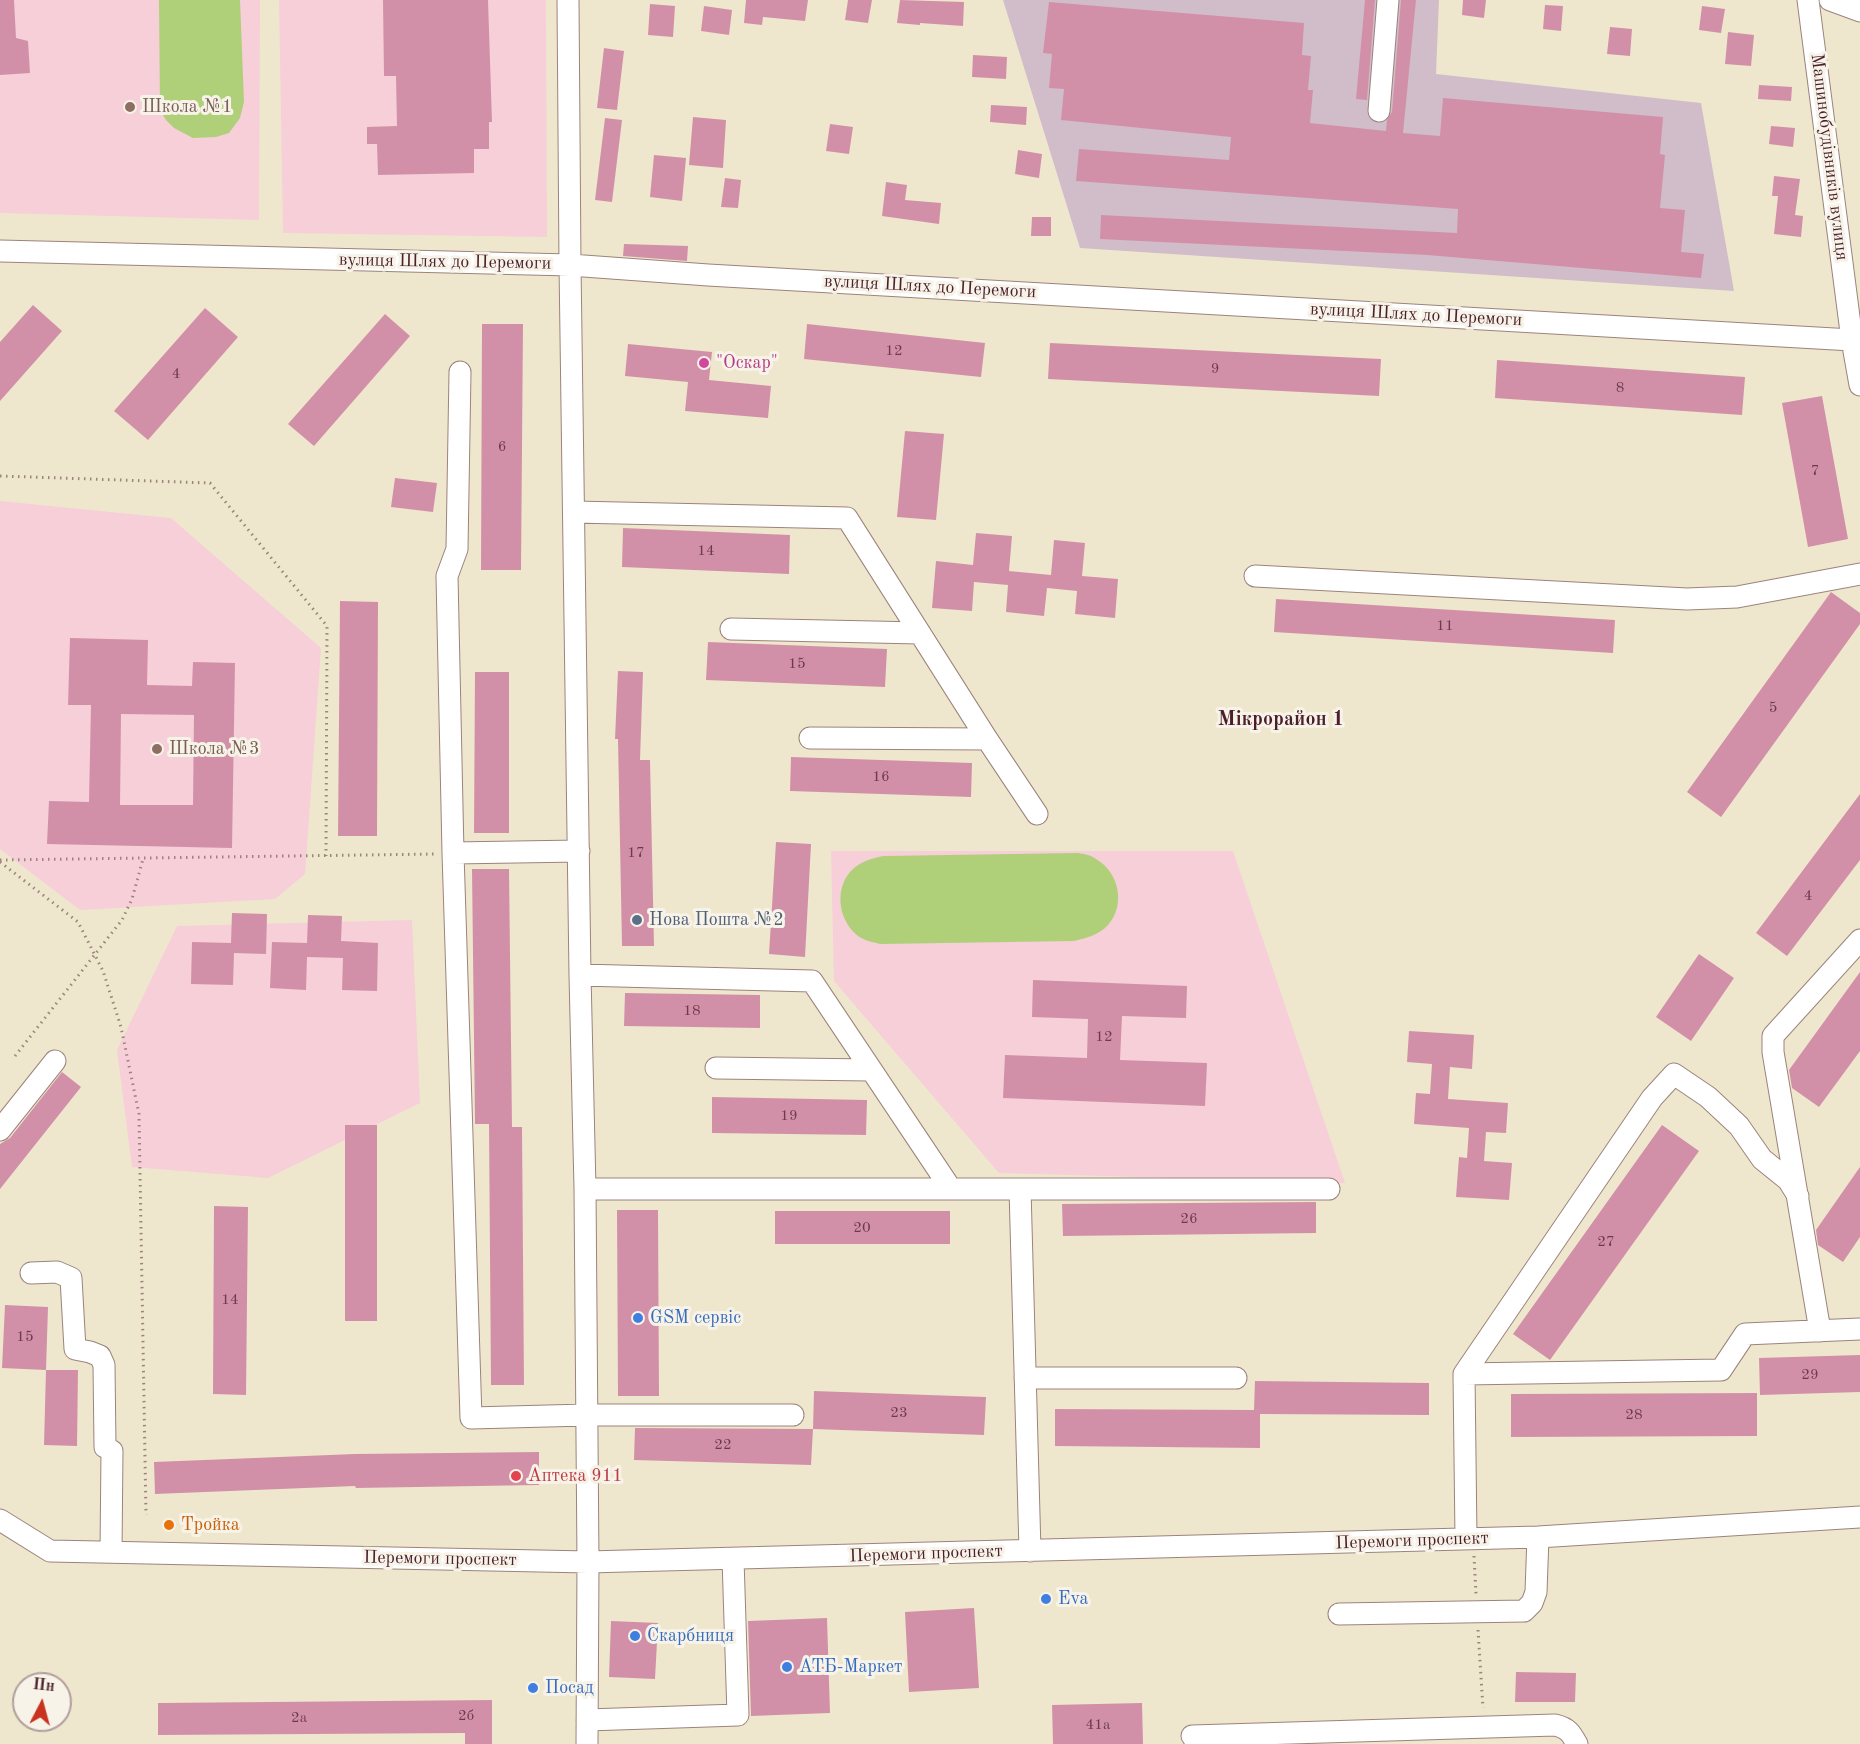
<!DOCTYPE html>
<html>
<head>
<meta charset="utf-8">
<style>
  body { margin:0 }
  #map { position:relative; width:1860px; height:1744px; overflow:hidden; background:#efe7cd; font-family:"Old Standard TT",serif }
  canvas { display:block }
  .north { position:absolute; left:12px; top:1672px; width:60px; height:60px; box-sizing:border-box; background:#f7f3e8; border:2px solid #b29e9c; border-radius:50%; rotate:6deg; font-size:16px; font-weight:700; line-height:24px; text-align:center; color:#4a1f2b }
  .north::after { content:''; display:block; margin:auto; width:21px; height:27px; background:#c8321e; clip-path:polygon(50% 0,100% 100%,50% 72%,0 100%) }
</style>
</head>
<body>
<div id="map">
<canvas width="1860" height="1744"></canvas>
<div class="north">Пн</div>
</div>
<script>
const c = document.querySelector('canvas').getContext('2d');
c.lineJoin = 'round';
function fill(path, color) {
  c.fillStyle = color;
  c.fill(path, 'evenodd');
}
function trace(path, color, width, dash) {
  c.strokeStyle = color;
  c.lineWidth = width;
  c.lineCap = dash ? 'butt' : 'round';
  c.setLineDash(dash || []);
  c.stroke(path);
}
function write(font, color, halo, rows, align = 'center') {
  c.font = font + ' "Old Standard TT",serif';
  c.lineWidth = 6;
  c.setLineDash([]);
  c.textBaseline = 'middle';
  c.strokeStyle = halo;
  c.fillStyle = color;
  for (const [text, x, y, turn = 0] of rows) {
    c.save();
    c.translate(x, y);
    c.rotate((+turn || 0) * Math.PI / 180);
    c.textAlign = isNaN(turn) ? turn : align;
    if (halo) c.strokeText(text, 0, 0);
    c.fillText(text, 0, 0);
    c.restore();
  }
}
const built = new Path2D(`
  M0,0h260l-1,220 -259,-7z
  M279,0h267l1,237 -264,-4z
  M0,501l171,17 150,130 -16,226 -30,25 -195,11 -80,-61z
  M831,851h402l112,332 -346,-10 -165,-192z
  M412,920l8,183 -152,75 -136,-11 -15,-117 60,-124z`);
const industrial = new Path2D(`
  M1003,0h436l-3,74 265,29 33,188 -654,-43z`);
const green = new Path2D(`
  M159,0h81l4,102 -4,16 -11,15 -13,4 -23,1 -19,-10 -8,-8 -6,-10z
  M1078,853c6,1 13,2 18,6 23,13 30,46 12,66 -9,10 -22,13 -34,16l-194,3c-7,-2 -15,-3 -22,-8 -19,-15 -24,-45 -8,-64 9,-10 22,-14 34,-16z`);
const building = new Path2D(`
  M0,0h14l2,38 12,3 2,32 -30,2z
  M383,0h105l4,122h-3v27h-15v24l-96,2 -1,-31h-10v-17l30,-1 -1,-50h-12z
  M746,0h62l-3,21 -42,-4 -1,8 -18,-2z
  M848,0h24l-4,23 -23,-3z
  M900,0l64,2 -1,24 -43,-3v2l-23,-2z
  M1365,0h10l-8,100 -11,-1z
  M1401,0h15l-13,133 37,3 3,-38 220,19 -3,37 5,1 -5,53 25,2 -4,42 23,2 -3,24 -274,-23 -327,-16 1,-24 356,18 1,-24 -382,-28 3,-32 150,11 2,-23 -170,-17 3,-31 -15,-1 3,-34 -9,-1 6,-51 255,21 -2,32 9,1 -3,34h5l-3,33 76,8 1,-11 5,-8z
  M1463,0h23l-2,18 -22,-3z
  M650,4l25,2 -2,31 -25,-2z
  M1545,5l18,1 -2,25 -18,-2z
  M704,6l28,4 -3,25 -28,-4z
  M1702,6l23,3 -4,24 -22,-3z
  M1610,27l22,2 -2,27 -23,-2z
  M1728,32l26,3 -3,31 -26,-2z
  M604,48l20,3 -7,59 -20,-2z
  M973,55l34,2 -1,22 -34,-2z
  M1759,85l33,2 -1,14 -33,-2z
  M991,105l36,2 -1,18 -36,-3z
  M693,117l33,3 -3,48 -34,-3z
  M605,118l17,2 -10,82 -17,-2z
  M830,124l23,3 -4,27 -23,-3z
  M1771,126l24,2 -2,19 -24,-3z
  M1018,150l24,4 -3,24 -24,-4z
  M654,155l32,3 -4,43 -32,-4z
  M1774,176l26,3 -5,36 8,1 -2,21 -27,-3 4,-38h-6z
  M725,178l16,2 -3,28 -17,-1z
  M886,182l21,3 -2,15 36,3 -2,21 -57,-8z
  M1032,217h19v19h-20z
  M624,244l64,2 -1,15 -64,-5z
  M33,305l29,26 -62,70v-59z
  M205,308l33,29 -90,103 -34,-29z
  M385,314l25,22 -96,110 -26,-22z
  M482,324h41l-2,246h-40z
  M807,324l178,19 -4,34 -177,-18z
  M1050,343l331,16 -2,37 -331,-17z
  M628,344l84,8 -3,28 62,6 -3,32 -83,-7 3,-29 -63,-6z
  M1497,360l248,17 -3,38 -247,-17z
  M1822,396l26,143 -40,8 -26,-144z
  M905,431l39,3 -8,86 -39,-3z
  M395,478l42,5 -4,29 -42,-5z
  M623,528l167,7 -1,39 -167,-7z
  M976,533l36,3 -3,35 42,4 3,-35 31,3 -3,33 36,3 -3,39 -40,-4 2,-23 -30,-3 -3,28 -38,-4 2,-27 -34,-3 -2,29 -40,-3 4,-47 37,4z
  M1831,592l29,21v11l-139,193 -34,-25z
  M1276,599l339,21 -2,33 -339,-21z
  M340,601l38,1 -1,234h-39z
  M70,638l78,2 -1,45 45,1 1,-24 42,1 -3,185 -185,-4 2,-43 40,1 2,-97h-23zM121,714l73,1 -1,90h-73z
  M708,642l179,7 -2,38 -179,-7z
  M618,671l25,1 -3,88h10l4,186h-32l-4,-207h-3z
  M475,672h34v161h-35z
  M791,757l181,6 -1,34 -181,-6z
  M1860,794v66l-73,96 -31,-23z
  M776,842l35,2 -6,113 -36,-3z
  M472,869h37l3,258h10l2,258h-33l-2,-261h-14z
  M232,913l35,1 -1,40 -32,-1 -1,32 -42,-1 1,-42 39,1z
  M308,915l34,1 -1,25 37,2 -1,48 -35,-1 1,-32 -36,-1 -1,33 -36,-2 2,-46 35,1z
  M1699,954l35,24 -43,63 -35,-24z
  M1860,972v79l-41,56 -27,-19 -3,-18z
  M1033,980l154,6 -1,32 -64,-2 -2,44 87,3 -2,43 -202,-8 2,-43 82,3 1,-39 -56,-2z
  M625,993l135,2v33l-136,-2z
  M1409,1031l65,4 -2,34 -22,-2 -2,32 60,4 -2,30 -20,-1 -2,29 28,2 -3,37 -53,-3 3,-40 8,1 2,-30 -55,-4 2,-31 14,1 2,-30 -25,-2z
  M62,1072l19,15 -81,102v-45l10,-6z
  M712,1097l155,3 -1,35 -154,-2z
  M345,1125h32v196h-32z
  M1662,1125l37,26 -149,209 -37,-26z
  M1860,1167v70l-17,25 -25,-17 -2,-15z
  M1316,1202v31l-253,3 -1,-32z
  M214,1206l34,1 -2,188 -33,-1z
  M617,1210h41l1,186h-41z
  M775,1211h175v33h-175z
  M5,1305l43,2 -2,63 -44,-2z
  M1860,1355v37l-100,3 -1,-37z
  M46,1370h32l-1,76 -33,-1z
  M1255,1381l174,2v32l-169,-1v34l-205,-2v-37l199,1z
  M814,1391l172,6 -2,38 -171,-6z
  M1757,1393v43l-246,1v-43z
  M635,1428l178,1 -2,36 -177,-5z
  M539,1452v33l-183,3 -1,-2 -200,8 -1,-32 201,-8z
  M974,1608l5,80 -70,4 -4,-80z
  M827,1618l3,95 -79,3 -3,-95z
  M611,1621l47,2 -3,56 -46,-2z
  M1516,1672l60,1 -1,29h-60z
  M492,1700v44h-27v-11l-307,2v-32z
  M1142,1703l1,41h-90l-1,-39z`);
const path = new Path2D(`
  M0,476l210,7 117,143 -1,230
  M0,860l436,-6
  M0,862l78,60 25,49 18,56 18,87 7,401
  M15,1056l107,-136 10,-21 11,-40
  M1474,1556l2,38
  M1478,1630l5,78`);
const minor = new Path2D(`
  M568,0l2,265 10,710 5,214 3,373 -1,182
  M1808,0l44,340 8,45
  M1830,0l30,11
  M1379,111l9,-111
  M0,251l570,14 138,10 1144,65 8,2
  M460,372l-3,177 -10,27 6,277 18,565 115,-3h207
  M574,512l273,6 140,221 50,75
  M1255,576l432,23 50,-2 123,-23
  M731,629l189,4
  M810,738l177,1
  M453,853l126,-2
  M580,975l232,6 139,208h-366
  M716,1068l155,2
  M0,1130l55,-69
  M951,1189h69l10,362
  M1020,1189h309
  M31,1273l26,-1 14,6 4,71 15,3 10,4 4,9 1,82 7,4 -1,101
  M1820,1331l-47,-279v-16l87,-96
  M1464,1374l257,-4 24,-36 115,-5
  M1025,1378h211
  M0,1520l50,31 538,11 950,-25 322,-20
  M1466,1539l-2,-165 188,-276 22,-24 34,23 31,29 23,33 26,21 10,16
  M1339,1614l185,-3 8,-8 4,-11 2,-55
  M587,1720l151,-5 -5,-156
  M1192,1736l363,-11c13,3 16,8 22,19`);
const markers = [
  [130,107,6,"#8d6e63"],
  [704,363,6,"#d1479c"],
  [157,749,6,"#8d6e63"],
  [637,920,6,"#5c6f8a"],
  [638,1318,6,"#3f7fe0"],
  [516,1476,6,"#e0444e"],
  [169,1525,6,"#e8710a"],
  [1046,1599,6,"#3f7fe0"],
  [635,1636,6,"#3f7fe0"],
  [787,1667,6,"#3f7fe0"],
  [533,1688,6,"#3f7fe0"]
];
const numberNames = [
  ["12",894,351],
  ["9",1215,369],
  ["4",176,374],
  ["8",1620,388],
  ["6",502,447],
  ["7",1815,471],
  ["14",706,551],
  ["11",1445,626],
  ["15",797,664],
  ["5",1773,708],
  ["16",881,777],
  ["17",636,853],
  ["4",1808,896],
  ["18",692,1011],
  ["12",1104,1037],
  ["19",789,1116],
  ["26",1189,1219],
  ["20",862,1228],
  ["27",1606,1242],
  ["14",230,1300],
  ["15",25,1337],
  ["29",1810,1375],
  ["23",899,1413],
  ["28",1634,1415],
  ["22",723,1445],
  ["2б",466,1716],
  ["2а",299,1718],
  ["41а",1098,1725]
];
const educationNames = [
  ["Школа №1",142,107],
  ["Школа №3",169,749]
];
const streetNames = [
  ["Машинобудівників вулиця",1829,157,83],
  ["вулиця Шлях до Перемоги",445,262,1],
  ["вулиця Шлях до Перемоги",930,287,3],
  ["вулиця Шлях до Перемоги",1416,315,3],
  ["Перемоги проспект",1412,1541,-2],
  ["Перемоги проспект",926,1554,-2],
  ["Перемоги проспект",440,1559,1]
];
const hotelNames = [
  ["\"Оскар\"",716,363]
];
const serviceNames = [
  ["Нова Пошта №2",649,920]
];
const shopNames = [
  ["GSM сервіс",650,1318],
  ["Eva",1058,1599],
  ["Скарбниця",647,1636],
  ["АТБ-Маркет",799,1667],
  ["Посад",545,1688]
];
const healthNames = [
  ["Аптека 911",528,1476]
];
const foodNames = [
  ["Тройка",181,1525]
];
const neighbourhoodNames = [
  ["Мікрорайон 1",1281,720]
];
fill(built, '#f6cfd8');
fill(industrial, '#d1bdca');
fill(green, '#afd078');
fill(building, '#d290a8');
trace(minor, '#9c837c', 23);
trace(path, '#9c837c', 3, [1.5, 4.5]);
trace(minor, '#fff', 21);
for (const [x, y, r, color] of markers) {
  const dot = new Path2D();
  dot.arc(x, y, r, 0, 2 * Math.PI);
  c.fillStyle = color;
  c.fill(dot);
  trace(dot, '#f7f3e8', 2);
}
write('15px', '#6c3b4a', null, numberNames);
write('18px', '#785e54', '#f7f3e8', educationNames, 'left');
write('18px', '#4a1f2b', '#f7f3e8', streetNames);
write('18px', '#b23c85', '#f7f3e8', hotelNames, 'left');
write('18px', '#4e5e75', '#f7f3e8', serviceNames, 'left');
write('18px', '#366cbe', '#f7f3e8', shopNames, 'left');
write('18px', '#be3a42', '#f7f3e8', healthNames, 'left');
write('18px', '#c56008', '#f7f3e8', foodNames, 'left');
write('bold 20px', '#4a1f2b', '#f7f3e8', neighbourhoodNames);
</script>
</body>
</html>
